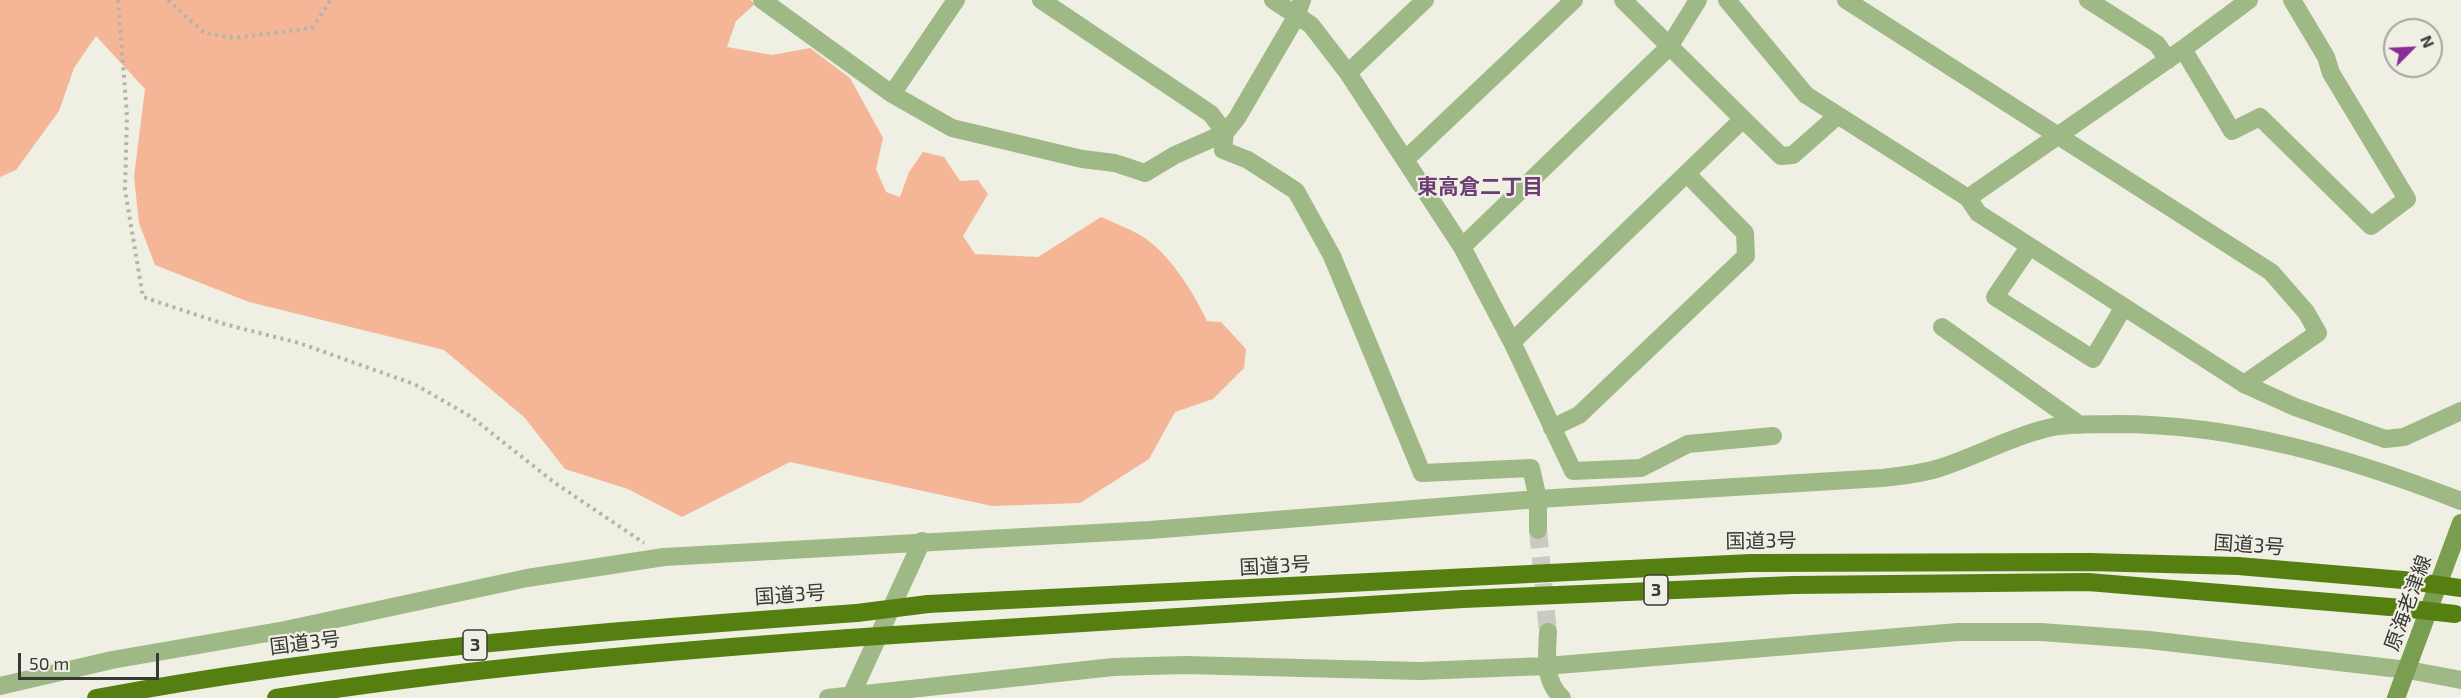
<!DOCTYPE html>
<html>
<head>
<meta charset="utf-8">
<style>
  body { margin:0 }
  #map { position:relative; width:2461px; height:698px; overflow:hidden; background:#f0efe4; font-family:"Exo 2",sans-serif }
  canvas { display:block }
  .north { position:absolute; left:2383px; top:18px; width:60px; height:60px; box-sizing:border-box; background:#f0efe4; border:2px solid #a6a69e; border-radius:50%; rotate:66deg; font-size:16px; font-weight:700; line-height:24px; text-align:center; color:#383834 }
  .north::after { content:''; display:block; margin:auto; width:21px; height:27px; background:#8b2d97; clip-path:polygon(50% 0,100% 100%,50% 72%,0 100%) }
  .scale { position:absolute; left:18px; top:653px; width:141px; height:27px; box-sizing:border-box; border:3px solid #383834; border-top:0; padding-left:8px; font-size:18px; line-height:21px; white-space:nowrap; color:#383834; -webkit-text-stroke:4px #f0efe4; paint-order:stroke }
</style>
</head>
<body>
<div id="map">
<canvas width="2461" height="698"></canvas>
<div class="north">N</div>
<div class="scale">50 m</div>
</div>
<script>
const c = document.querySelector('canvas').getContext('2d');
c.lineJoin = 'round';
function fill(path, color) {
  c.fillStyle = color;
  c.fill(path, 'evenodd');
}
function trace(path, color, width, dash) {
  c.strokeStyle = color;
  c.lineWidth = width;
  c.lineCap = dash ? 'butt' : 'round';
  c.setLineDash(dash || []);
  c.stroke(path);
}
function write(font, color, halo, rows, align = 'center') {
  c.font = font + ' "Exo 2","Noto Sans JP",sans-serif';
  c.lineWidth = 4.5;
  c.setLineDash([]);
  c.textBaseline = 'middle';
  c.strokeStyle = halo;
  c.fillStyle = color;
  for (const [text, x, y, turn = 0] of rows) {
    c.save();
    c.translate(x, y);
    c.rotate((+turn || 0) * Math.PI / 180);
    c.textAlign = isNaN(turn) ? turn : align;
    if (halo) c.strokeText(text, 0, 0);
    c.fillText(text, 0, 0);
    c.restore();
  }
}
const green = new Path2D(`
  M0,0h750l5,4 -19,17 -9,26 45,8 38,-7 40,30 33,60 -7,31 10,23 14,5 9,-25 14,-20 21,5 16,24 18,-1 10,14 -25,42 12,18 63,3 63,-40c13,6 27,11 39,18 28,16 54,58 67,86l14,1 25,27 -2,19 -31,31 -38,13 -26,47 -69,44 -88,3 -202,-44 -108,55 -54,-28 -63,-20 -41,-52 -80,-67 -195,-48 -94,-37 -16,-42 -5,-46 11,-88 -49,-53 -22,32 -15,43 -43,59 -16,7z`);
const minorTunnel = new Path2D(`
  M1538,530l10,102`);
const path = new Path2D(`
  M118,0l9,116 -2,74 18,107 81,27 75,19 115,41 56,32 85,67 89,60
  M168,0l36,33 30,5 78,-10 19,-28`);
const minor = new Path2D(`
  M762,0l130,94 60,34 130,31 33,4 30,10 30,-18 50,-22 12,-15 59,-101 6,-17
  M1041,0l170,114 14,19 -2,17 25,10 48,31 36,65 90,217 109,-5 7,31v31
  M1273,0l38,25 37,48 114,174 50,95 61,129 68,-3 47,-24 85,-8
  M1727,0l79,95 162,103 10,15 266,171 74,-51 -12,-21 -35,-40 -425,-272
  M2088,0l69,44 11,16
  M2183,49l49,82 28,-14 111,109 36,-27 -76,-126 -5,-16 -34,-57
  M1348,73l77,-73
  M892,94l64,-94
  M1743,119l38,37 12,-1 44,-39
  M1406,159l168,-159
  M1968,198l215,-149 66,-49
  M1462,247l207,-200 29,-47
  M2029,247l-34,50 98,62 30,-51
  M1942,327l138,98
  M1512,342l231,-223 -120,-119
  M1552,428l27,-13 167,-159 -1,-23 -58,-59
  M1548,632c-1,24 -5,48 14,66
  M0,686l112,-26 173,-30 242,-52 137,-21 486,-27 388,-31 344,-21c18,-2 37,-4 54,-9 38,-11 73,-32 112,-41 22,-5 46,-3 68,-4 120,0 234,34 345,77
  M828,698l285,-31 72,-2 235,6 126,-5 412,-34h83l108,8 259,30 53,10`);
const tertiary = new Path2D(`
  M2244,384l51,23 90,32 19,-2 57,-26
  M850,698l72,-157`);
const secondary = new Path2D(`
  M2396,698l65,-175`);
const trunk = new Path2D(`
  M928,604l822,-41 339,-1 149,4 165,14
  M909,634l554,-35 330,-14 295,-3 314,26
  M96,698c251,-47 506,-67 761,-85
  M276,698c190,-30 381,-46 573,-60`);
const trunkBridge = new Path2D(`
  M2403,580l58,8
  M2402,608l53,6
  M857,613l71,-9
  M849,638l60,-4`);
const shields = [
  [1656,590,24],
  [475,645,24]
];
const shieldNames = [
  ["3",1656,590],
  ["3",475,645]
];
const streetNames = [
  ["国道3号",1761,541,-1],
  ["国道3号",2249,545,4],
  ["国道3号",1275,566,-3],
  ["国道3号",790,595,-4],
  ["原海老津線",2408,603,-70],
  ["国道3号",305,643,-7]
];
const neighbourhoodNames = [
  ["東高倉二丁目",1480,187]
];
fill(green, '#f5b597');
trace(minorTunnel, '#cbcac1', 18, [18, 9]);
trace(path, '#b5b4ab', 4, [3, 4.5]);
trace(minor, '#9fb986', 18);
trace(tertiary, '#9fb986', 18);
trace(secondary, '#799e4f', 18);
trace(trunk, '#558011', 18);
trace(trunkBridge, '#558011', 18);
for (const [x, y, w] of shields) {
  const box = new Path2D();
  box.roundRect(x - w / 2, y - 15, w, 30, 4.5);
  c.fillStyle = '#f0efe4';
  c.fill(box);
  trace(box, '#383834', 1.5);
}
write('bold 18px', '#383834', null, shieldNames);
write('20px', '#383834', '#f0efe4', streetNames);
write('bold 21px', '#6c3d72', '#f0efe4', neighbourhoodNames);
</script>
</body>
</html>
